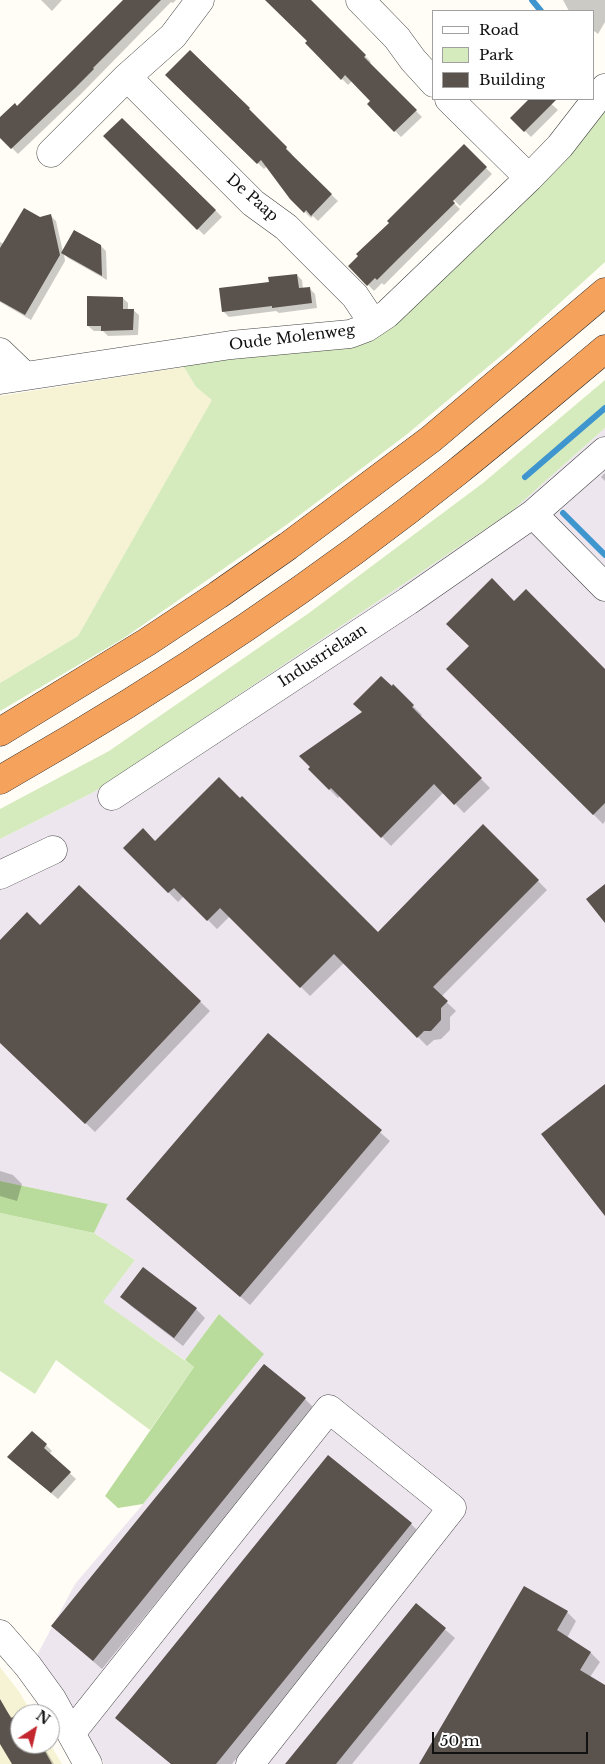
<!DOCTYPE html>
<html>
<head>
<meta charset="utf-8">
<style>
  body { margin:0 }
  #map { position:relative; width:605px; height:1764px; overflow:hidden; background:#fffdf5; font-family:"Libre Baskerville",serif }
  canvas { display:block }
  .legend { position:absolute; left:432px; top:10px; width:162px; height:90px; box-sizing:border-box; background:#fff; border:1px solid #a0a0a0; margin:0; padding:6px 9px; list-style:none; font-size:15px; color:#111 }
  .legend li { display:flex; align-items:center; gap:10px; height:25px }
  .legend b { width:25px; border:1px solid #a0a0a0 }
  .north { position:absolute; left:10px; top:1704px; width:50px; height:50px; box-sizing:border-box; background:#fff; border:1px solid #a0a0a0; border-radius:50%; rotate:35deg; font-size:14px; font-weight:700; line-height:20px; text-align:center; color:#111 }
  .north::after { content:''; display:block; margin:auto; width:18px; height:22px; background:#c4262e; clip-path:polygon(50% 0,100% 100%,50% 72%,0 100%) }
  .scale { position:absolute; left:432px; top:1732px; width:156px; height:22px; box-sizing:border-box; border:2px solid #111; border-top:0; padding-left:6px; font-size:15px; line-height:18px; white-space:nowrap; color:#111; -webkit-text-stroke:4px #fff; paint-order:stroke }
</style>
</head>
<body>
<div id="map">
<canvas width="605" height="1764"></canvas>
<ul class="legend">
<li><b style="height:6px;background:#fff"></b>Road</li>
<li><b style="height:14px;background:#d5ebbd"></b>Park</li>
<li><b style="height:14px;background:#5a524d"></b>Building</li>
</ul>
<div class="north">N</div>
<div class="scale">50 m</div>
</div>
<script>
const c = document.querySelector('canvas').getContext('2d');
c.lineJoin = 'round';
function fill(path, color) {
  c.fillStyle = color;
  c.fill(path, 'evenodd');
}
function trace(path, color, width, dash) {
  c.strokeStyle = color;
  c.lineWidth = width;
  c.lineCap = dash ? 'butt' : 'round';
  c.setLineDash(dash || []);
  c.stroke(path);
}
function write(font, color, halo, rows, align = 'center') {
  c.font = font + ' "Libre Baskerville",serif';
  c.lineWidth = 5;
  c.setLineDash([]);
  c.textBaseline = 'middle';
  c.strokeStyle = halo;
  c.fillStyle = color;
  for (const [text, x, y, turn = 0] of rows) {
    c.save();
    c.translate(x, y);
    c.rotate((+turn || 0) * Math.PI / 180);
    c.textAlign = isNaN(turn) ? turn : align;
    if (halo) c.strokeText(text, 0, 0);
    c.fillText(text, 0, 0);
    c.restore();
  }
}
const industrial = new Path2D(`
  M605,428v1336h-501l-8,-15 -60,-92 39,-73 68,-80 120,-150 -44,-40 -34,46 -83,-58 33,-42 -41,-27 14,-29 -108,-23v-342l94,-47 418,-281z`);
const farmland = new Path2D(`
  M184,367l12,20 17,13 -135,236 -78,47v-287z
  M0,1667l20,26 12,21h-12v30h30l12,20h-62z`);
const green = new Path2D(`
  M605,108v154l-97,88 -102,85 -117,88 -165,115 -124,73v-28l78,-47 134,-236 -16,-13 -12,-20 -1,-9 195,-21 188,-186z
  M605,380v48l-93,83 -418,281 -94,47v-30l109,-58 200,-138 174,-130z
  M0,1213l94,20 41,27 -32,42 91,65 -44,63 -94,-70 -21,34 -35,-23z`);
const forest = new Path2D(`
  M0,1181l108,23 -14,29 -94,-20z
  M219,1314l45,40 -121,150 -25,4 -13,-12 89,-129 -9,-7z`);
const shadow = new Path2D(`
  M41,0h21l-10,11z
  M125,0h51l-3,3 -2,-1 -90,92 -63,60 -18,-18v-17l17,-11z
  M267,0h43l61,62 -2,2 53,53 -21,20 -32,-33 3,-3 -20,-20 -4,4 -41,-42 1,-2z
  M563,0h42v22l-7,12 -4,-3v-20h-25z
  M167,75l87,41 38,38 -1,2 47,45 -20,20 -5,-5 -2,2 -20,-20 -24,-32 -3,3z
  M531,99h15l12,11 -27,27 -19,-19z
  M105,136l68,32 49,49 -18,18z
  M464,146l28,28 -32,32 -9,-9 -1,2 10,10 -76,76 -2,-2 -8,8 -24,-25z
  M51,216l5,5 7,31 38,-6 5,5 1,29 -39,-22 -4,-4 1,7 -34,59 -31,-18v-60l4,2 36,-26z
  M297,275l5,5 1,9 6,-1 6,6 2,14 -38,5 -3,-2 -47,6 -6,-6 47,-28z
  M123,298l5,5v7h5l6,5 -1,20 -30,1 -5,-5h-9l-6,-5z
  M605,473v8l-4,-4z
  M514,602l91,68v151l-2,3 -155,-155z
  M393,686l29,29 -2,2 70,71 -26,25 -20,-21 -53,54 -50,-51 -3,3 -9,-9 35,-77z
  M483,826l64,64 -106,107 15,14 -6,6v13l-9,9 -7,1 -7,6 -83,-83 -34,33 -80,-80 -13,13 -33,-33 -6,6 -53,-54 30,-6 223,92z
  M79,886l131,125 -115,121 -95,-91v-99l40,-15z
  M268,1035l122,106 -140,164 -122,-106z
  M0,1171l13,4 9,9 -5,17 -17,-5z
  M122,1297l74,12 9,9 -22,28 -52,-40z
  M305,1399l9,9 -212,261 -50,-43z
  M46,1445l6,6 -3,3 27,25 -18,20 -43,-36z
  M411,1524l9,9 -188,231h-61l-55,-46z
  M416,1605l39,33 -103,126h-66z
  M567,1612l9,9 -9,17 24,15 9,9 -10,15 15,9v78h-185z
  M4,1708l9,11 7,-4v29h22l12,20h-41l-13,-23v-31z`);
const stream = new Path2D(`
  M532,0l9,11
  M525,477l80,-69
  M563,513l42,42`);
const building = new Path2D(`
  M123,0h38l-68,68 1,1 -19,19 -64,61 -11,-11v-21l15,-14 2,3z
  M265,0h46l55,55 -2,2 53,53 -23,22 -27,-28 3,-3 -25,-26 -4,5 -36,-37 2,-2z
  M190,50l60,58 -1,1 38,38 -1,2 46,45 -21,22 -5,-6 -2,3 -14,-14 -29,-39 -4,4 -92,-89z
  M529,99h28l-33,33 -14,-14z
  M122,118l94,92 -19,20 -94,-94z
  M464,144l23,23 -34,34 2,2 -56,55 -22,22 -2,-2 -8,8 -19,-20 10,-10 -2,-2 33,-31 -2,-2z
  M24,208l16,9 11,-3 9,41 -35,60 -25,-14v-53z
  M74,230l27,15 1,31 -41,-23z
  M297,274l2,14 11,-1 2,16 -40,5v-2l-50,6 -3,-24 50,-6 -1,-5z
  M87,296l36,1v12h11l-1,21 -32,1v-5h-14z
  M492,578l22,23 12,-12 79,80v134l-12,12 -147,-146 23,-23 -23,-22z
  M381,676l11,10 1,-2 21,21 -2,2 70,71 -28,27 -20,-21 -53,54 -50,-50 -2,2 -21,-21 2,-2 -11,-11 63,-44 -9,-8z
  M219,777l21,21 2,-2 136,136 105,-108 56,56 -106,107 15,14 -7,7v12l-10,11h-7l-7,7 -83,-84 -34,34 -80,-80 -13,13 -33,-33 -6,5 -45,-45 20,-20 12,13z
  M605,884v39l-19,-24z
  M79,885l122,116 -116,123 -85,-81v-103l27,-28 13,13z
  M268,1033l114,97 -142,167 -114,-98z
  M605,1084v132l-64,-82z
  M143,1267l54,41 -23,30 -54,-41z
  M264,1364l42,34 -213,263 -42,-35z
  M32,1431l15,13 -3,4 27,24 -20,21 -44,-36z
  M328,1455l84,68 -196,241h-45l-56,-46z
  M524,1586l44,25 -11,19 34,22 -11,18 25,15v79h-186z
  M416,1603l30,25 -110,136h-51z
  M0,1699l11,19 11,-6 2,2h-4v30h21l11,20h-40l-12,-20z`);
const minor = new Path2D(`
  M360,0l37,38 16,22 21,23
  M127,77l126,126 33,24 69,69 18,27
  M449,99l80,79
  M51,153l76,-76 46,-41 27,-36
  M0,352l25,24
  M0,380l231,-35 119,-11 16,-6 21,-14 142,-136 31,-32 45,-58
  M533,514l72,73
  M112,796l296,-195 125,-87 72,-63
  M0,875l53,-25
  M0,1634l28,32 24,33 36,65
  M72,1732l257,-323 123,99 -202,256`);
const highway = new Path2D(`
  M0,732l147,-90 71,-47 70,-49 143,-107 174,-147
  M0,780c159,-91 314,-193 457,-308 50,-40 99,-82 148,-123`);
const streetNames = [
  ["De Paap",252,198,41],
  ["Oude Molenweg",292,338,-7],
  ["Industrielaan",323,656,-33]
];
fill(industrial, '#eee6ef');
fill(farmland, '#f6f3d4');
fill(green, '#d5ebbd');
fill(forest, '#b9dc9c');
fill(shadow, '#0003');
trace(stream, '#3f96cf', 6);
fill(building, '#5a524d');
trace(minor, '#444', 29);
trace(highway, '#222', 29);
trace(minor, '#fff', 28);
trace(highway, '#f5a25d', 28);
write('15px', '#111', '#fff', streetNames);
</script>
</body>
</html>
